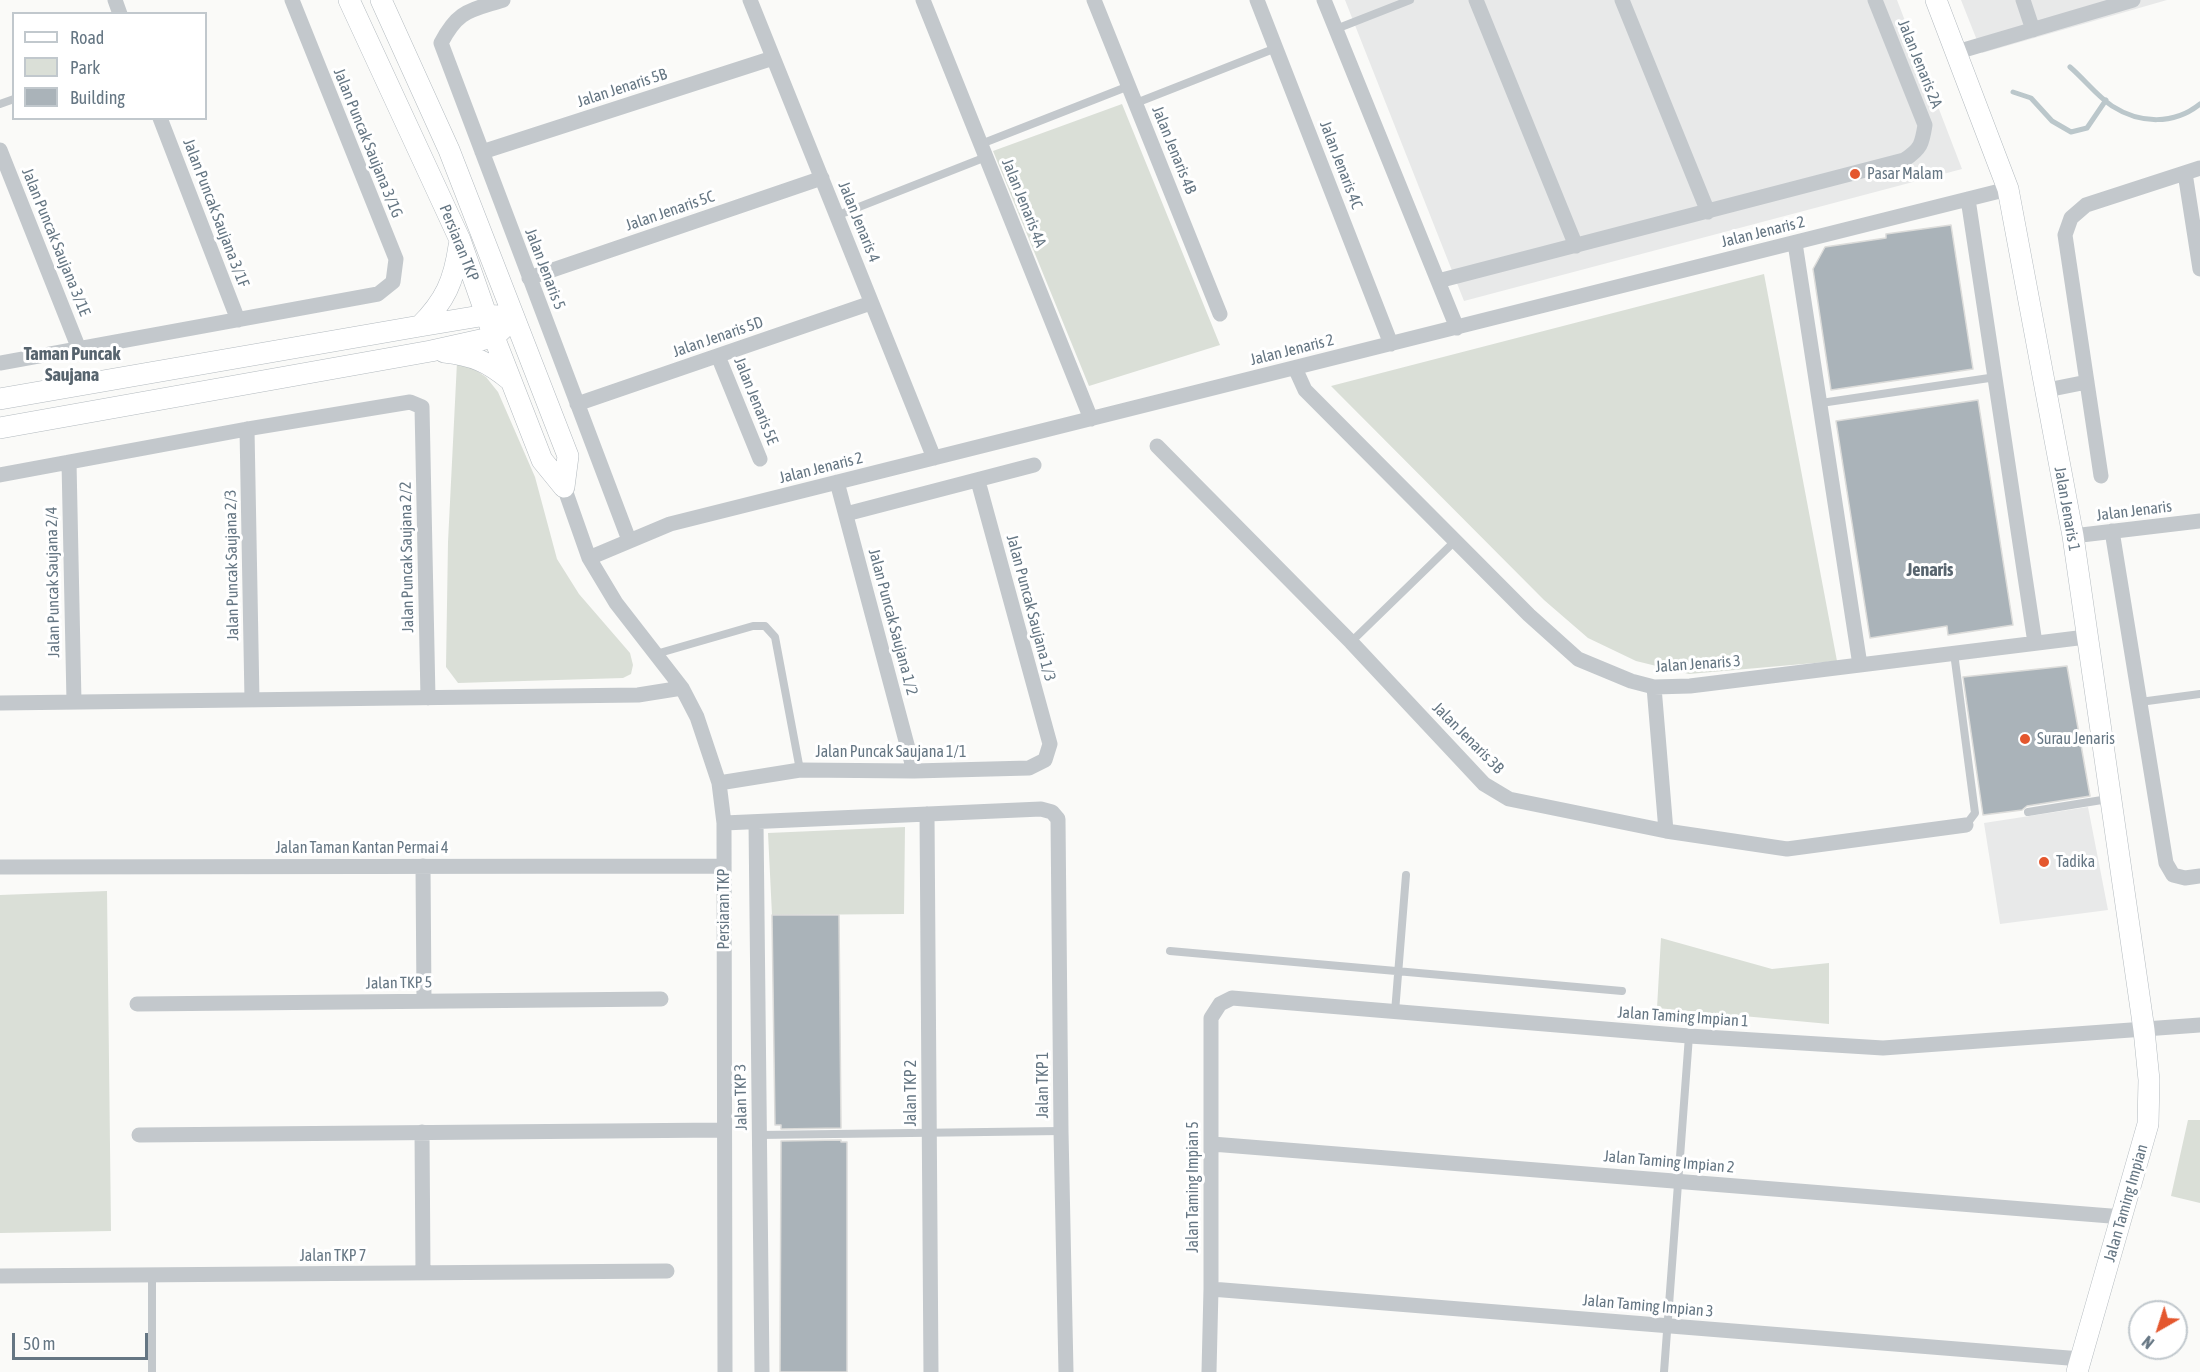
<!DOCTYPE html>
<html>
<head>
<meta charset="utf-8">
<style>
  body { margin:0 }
  #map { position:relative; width:2200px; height:1372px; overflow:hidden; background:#fafaf8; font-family:"Asap Condensed",sans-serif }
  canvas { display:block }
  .legend { position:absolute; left:12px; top:12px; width:195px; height:108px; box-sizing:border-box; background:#fff; border:2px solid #c1c8cd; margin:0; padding:8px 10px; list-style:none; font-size:18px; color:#657683 }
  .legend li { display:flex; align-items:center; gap:12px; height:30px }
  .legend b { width:30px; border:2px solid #c1c8cd }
  .north { position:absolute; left:2128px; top:1300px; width:60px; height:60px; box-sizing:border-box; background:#fff; border:2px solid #c1c8cd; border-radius:50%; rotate:219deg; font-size:16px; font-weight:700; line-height:24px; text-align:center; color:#657683 }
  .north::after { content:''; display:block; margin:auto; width:21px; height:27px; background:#e4572e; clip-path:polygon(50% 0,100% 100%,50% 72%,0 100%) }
  .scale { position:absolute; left:12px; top:1333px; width:136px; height:27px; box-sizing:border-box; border:3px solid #657683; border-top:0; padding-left:8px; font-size:18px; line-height:21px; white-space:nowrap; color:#657683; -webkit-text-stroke:4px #fff; paint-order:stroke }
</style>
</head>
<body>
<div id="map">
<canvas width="2200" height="1372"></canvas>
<ul class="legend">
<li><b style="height:8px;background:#fff"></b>Road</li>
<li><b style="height:16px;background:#dadfd7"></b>Park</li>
<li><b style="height:16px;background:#aab3b9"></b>Building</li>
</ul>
<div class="north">N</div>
<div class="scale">50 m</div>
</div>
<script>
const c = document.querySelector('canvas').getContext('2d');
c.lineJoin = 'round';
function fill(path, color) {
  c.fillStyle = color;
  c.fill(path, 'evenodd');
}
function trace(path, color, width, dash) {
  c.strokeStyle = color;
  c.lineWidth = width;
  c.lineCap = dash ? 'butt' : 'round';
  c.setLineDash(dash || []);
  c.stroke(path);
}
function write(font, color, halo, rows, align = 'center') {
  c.font = font + ' "Asap Condensed",sans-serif';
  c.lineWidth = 6;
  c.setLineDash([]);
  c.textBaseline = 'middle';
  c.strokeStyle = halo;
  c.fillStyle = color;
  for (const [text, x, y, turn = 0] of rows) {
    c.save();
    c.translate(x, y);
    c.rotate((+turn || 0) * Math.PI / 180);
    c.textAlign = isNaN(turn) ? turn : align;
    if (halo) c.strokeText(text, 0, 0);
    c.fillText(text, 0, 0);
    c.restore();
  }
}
const built = new Path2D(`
  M1345,0h552l65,169 -498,132z
  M1961,0h206l-185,53z
  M2088,807l20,103 -108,14 -16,-101z`);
const green = new Path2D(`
  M1122,104l98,241 -131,41 -96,-235z
  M1764,274l73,387 -148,13 -53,-13 -48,-23 -44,-38 -213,-214z
  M457,362l14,5 15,10 12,15 37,85 22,82 22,35 51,59 3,12 -2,9 -8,4 -165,5 -12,-16 2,-125z
  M905,827l-1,87 -132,1 -4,-82z
  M107,891l4,340 -111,2v-338z
  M1661,938l111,31 57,-6v61l-172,-16z
  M2188,1120h12v83l-29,-7z`);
const stream = new Path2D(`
  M2070,67c14,12 27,29 42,39 28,18 62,19 88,-2
  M2013,92l18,6 21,23 19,11 16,-4 19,-28`);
const building = new Path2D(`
  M1951,225l22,144 -142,21 -18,-121 12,-22 61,-9v-4z
  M1978,400l35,225 -65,10 -1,-9 -77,12 -34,-217z
  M2067,666l23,130 -63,10 -5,4 -39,5 -20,-138z
  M772,915h67l2,213 -60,1v-4h-6z
  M841,1140v2h6v230h-67l1,-231z`);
const lane = new Path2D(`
  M1336,29l74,-29
  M1136,103l140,-55
  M0,104l14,-5
  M981,144l148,-58
  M836,216l150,-59
  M1821,403l175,-26
  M1351,642l104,-101
  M1954,653l21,160 -9,12
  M656,654l97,-28h12l10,11 25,133
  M2140,702l60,-8
  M2028,812l80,-13
  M1170,951l452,40
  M1395,1012l11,-137
  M759,1135l302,-4
  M152,1372v-97
  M1664,1372l25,-336`);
const street = new Path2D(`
  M115,0l5,14
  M503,0c-34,11 -45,10 -62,43l188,497
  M750,0l184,458
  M923,0l168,419
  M1094,0l126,314
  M1257,0l134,344
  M1324,0l133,328
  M1476,0l100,246
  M1622,0l86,212
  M2023,0l10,30
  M1957,52l176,-52
  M160,118l78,202
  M0,150l79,199
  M482,152l291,-94
  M2185,173l15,96
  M1968,199l67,444
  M1795,243l65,422
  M529,278l293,-100
  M1438,281l466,-121c17,-11 18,-16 21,-35l-50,-125
  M718,356l42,103
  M0,363l378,-69 15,-12 3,-23 -104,-259
  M1295,368l10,22 224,225 49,44 53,22 23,6 36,-1 396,-49
  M2047,390l40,-8
  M577,404l294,-101
  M247,429l5,271
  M1157,446l194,196 133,142 25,15 157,32 121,18 179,-24
  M69,462l5,240
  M0,475l247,-46 163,-27 12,5 6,291
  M2101,476l-36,-241 6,-17 15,-13 114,-37
  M837,482l77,289
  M564,487l25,71 27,45 66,85 15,29 22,66 5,40 1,549
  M846,514l188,-49
  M2112,531l54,332 7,12 12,3 15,-2
  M2073,536l127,-15
  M589,558l81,-34 1338,-335
  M1654,687l12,144
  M0,703l638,-8 44,-7
  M719,783l81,-13 114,1 115,-3 16,-8 5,-16 -72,-263
  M927,814l4,558
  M756,822l6,550
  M724,823l317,-14 11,3 6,7 3,312 5,241
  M423,866l1,135
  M0,867l724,-1
  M137,1004l524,-5
  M422,1132l1,141
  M139,1135l584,-5
  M1212,1144l911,73
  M0,1276l667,-5
  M1211,1289l870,70
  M1209,1372l2,-83v-271l9,-14 12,-6 457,38 194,12 317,-23`);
const secondary = new Path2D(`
  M349,0l111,240 34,97 48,123 22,27
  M381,0l68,150 119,306 -4,31
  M1936,0l72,189 65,347 71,494 5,50 -1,44 -71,248
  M420,326c25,-25 34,-45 39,-80
  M444,352c29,3 44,10 66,28
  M0,399l420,-73 66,-11 12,1
  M0,428l431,-77 63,-14 20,-19`);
const markers = [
  [1855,174,6,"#e4572e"],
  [2025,739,6,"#e4572e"],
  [2044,862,6,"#e4572e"]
];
const streetNames = [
  ["Jalan Jenaris 2A",1920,64,68],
  ["Jalan Jenaris 5B",622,88,-18],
  ["Jalan Puncak Saujana 3/1G",368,143,68],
  ["Jalan Jenaris 4B",1174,150,68],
  ["Jalan Jenaris 4C",1341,165,69],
  ["Jalan Jenaris 4A",1024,203,68],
  ["Jalan Jenaris 5C",670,211,-19],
  ["Jalan Puncak Saujana 3/1F",216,213,69],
  ["Jalan Jenaris 4",859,222,68],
  ["Jalan Jenaris 2",1763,232,-14],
  ["Jalan Puncak Saujana 3/1E",56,242,68],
  ["Persiaran TKP",459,243,68],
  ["Jalan Jenaris 5",545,269,69],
  ["Jalan Jenaris 5D",718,337,-19],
  ["Jalan Jenaris 2",1292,350,-14],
  ["Jalan Jenaris 5E",756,401,68],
  ["Jalan Jenaris 2",821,468,-14],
  ["Jalan Jenaris 1",2067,509,80],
  ["Jalan Jenaris",2134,511,-7],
  ["Jalan Puncak Saujana 2/2",407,557,-91],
  ["Jalan Puncak Saujana 2/3",232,565,-91],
  ["Jalan Puncak Saujana 2/4",53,582,-91],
  ["Jalan Puncak Saujana 1/3",1031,608,75],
  ["Jalan Puncak Saujana 1/2",893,622,75],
  ["Jalan Jenaris 3",1698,664,-4],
  ["Jalan Jenaris 3B",1468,738,45],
  ["Jalan Puncak Saujana 1/1",891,752],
  ["Jalan Taman Kantan Permai 4",362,848],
  ["Persiaran TKP",724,909,-90],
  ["Jalan TKP 5",399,983,-1],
  ["Jalan Taming Impian 1",1683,1017,4],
  ["Jalan TKP 1",1043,1085,-90],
  ["Jalan TKP 2",911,1093,-90],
  ["Jalan TKP 3",741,1097,-91],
  ["Jalan Taming Impian 2",1669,1162,5],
  ["Jalan Taming Impian 5",1193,1187,-90],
  ["Jalan Taming Impian",2126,1203,-74],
  ["Jalan TKP 7",333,1256],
  ["Jalan Taming Impian 3",1648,1306,5]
];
const poiNames = [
  ["Pasar Malam",1867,174],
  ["Surau Jenaris",2037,739],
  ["Tadika",2056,862]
];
const neighbourhoodNames = [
  ["Taman Puncak",72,354],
  ["Saujana",72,375],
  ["Jenaris",1930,570]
];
fill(built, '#e8e9e9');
fill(green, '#dadfd7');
trace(stream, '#bbc7cb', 5);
fill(building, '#aab3b9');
trace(building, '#dcdcda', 1.5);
trace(secondary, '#b3babf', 22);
trace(lane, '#c3c8cc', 8);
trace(street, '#c3c8cc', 15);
trace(secondary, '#fff', 21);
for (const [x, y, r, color] of markers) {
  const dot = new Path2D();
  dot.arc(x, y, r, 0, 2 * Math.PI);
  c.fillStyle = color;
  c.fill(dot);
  trace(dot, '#fff', 2);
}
write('16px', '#657683', '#fff', streetNames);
write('16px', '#657683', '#fff', poiNames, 'left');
write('bold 18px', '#57646e', '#fff', neighbourhoodNames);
</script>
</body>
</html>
